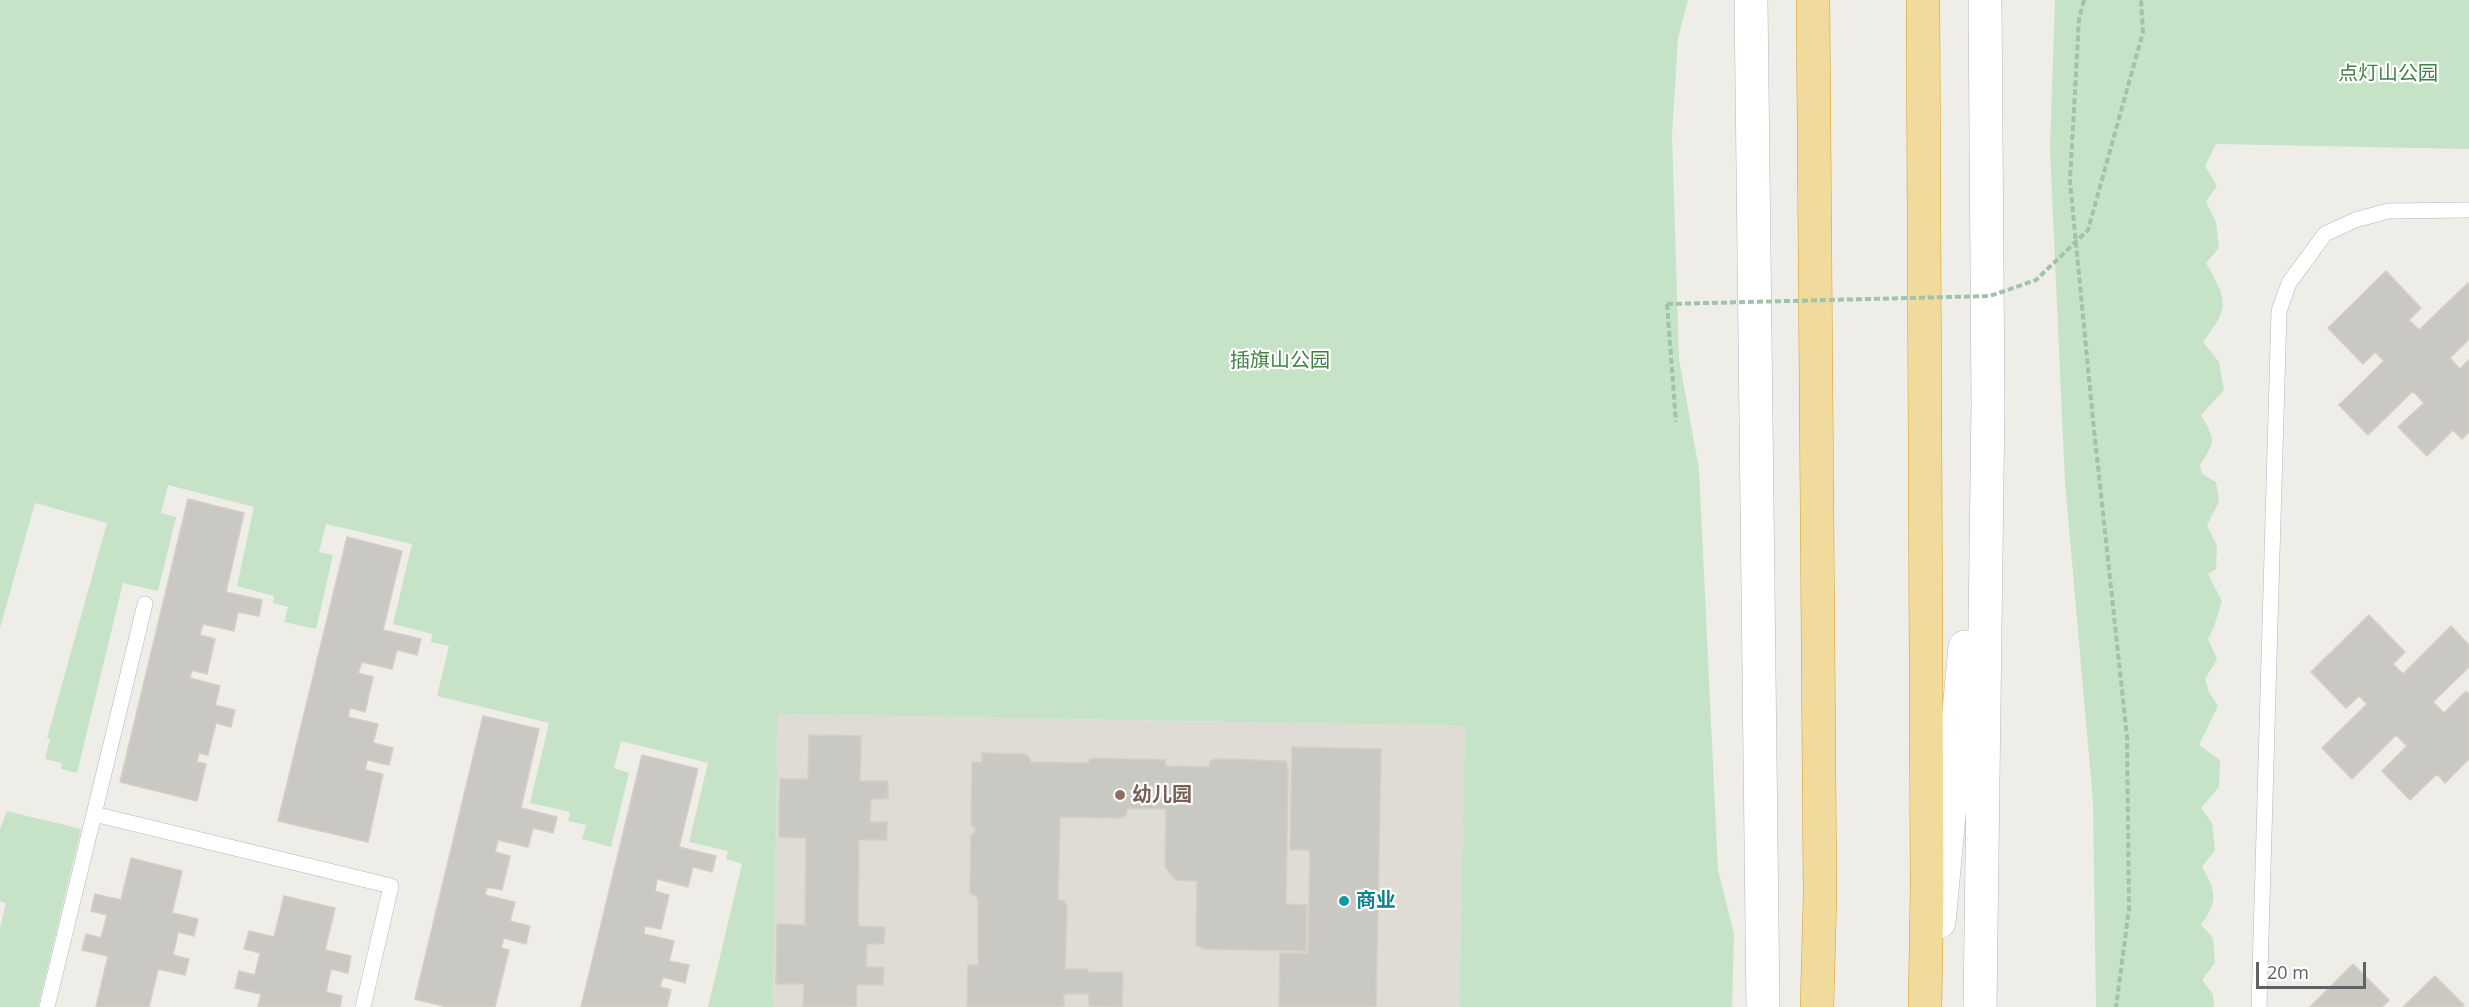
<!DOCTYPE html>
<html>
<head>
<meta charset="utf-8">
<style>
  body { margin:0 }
  #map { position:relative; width:2469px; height:1007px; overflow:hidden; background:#efede7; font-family:"Open Sans",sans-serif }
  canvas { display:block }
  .scale { position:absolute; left:2256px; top:962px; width:110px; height:27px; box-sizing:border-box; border:3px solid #5e6165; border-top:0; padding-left:8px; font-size:18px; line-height:21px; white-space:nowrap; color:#5e6165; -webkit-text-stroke:4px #fff; paint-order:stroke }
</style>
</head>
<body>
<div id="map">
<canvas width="2469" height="1007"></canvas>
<div class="scale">20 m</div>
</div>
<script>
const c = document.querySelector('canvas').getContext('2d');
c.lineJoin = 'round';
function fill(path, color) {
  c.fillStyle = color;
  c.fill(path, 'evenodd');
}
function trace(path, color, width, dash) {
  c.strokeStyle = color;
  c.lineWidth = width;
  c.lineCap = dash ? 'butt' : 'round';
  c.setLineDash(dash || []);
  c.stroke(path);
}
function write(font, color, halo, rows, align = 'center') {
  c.font = font + ' "Open Sans","Noto Sans SC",sans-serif';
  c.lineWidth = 4.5;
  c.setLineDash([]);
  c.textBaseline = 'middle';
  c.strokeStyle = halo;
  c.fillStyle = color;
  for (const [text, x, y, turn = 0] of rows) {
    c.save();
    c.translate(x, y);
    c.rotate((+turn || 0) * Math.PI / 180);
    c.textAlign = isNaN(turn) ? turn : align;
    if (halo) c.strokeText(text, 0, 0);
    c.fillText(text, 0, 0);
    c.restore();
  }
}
const education = new Path2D(`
  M778,714l687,12 -6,281h-686z`);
const green = new Path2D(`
  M0,0h1688l-10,38 -6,97 7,224 20,110 19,401 16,64 -2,73h-273l6,-281 -687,-12 -5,293h-65l34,-143 -16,-5 2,-8 -39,-9 19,-79 -87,-22 -7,27 15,5 -18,74 -29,-8 4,-14 -18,-4 2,-9 -40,-9 19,-80 -112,-27 12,-50 -18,-4 1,-8 -39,-10 19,-80 -86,-20 -7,28 14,3 -17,74 -32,-7 4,-15 -15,-4 1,-7 -37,-10 17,-79 -86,-22 -7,28 15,4 -18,74 -35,-8 -46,190 -16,-4 1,-6 -17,-4 5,-20 -3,-1 60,-215 -72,-20 -35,125z
  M2055,0h414v149l-253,-5 -11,22 12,20 -11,16 10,20 3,26 -13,15c22,39 24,43 -3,79l16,20 5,28 -23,25c14,25 15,26 -1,50l2,9 14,8 3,20 -12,23 10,21 -1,23 -8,5 14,27 -8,26 -6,12 9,20 -12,20 4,13 9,14 -19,39 21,15 -1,27 -18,21 11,15 3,27 -13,17c15,26 16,33 -1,58l12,13 2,25 -13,17 11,14 1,13h-118l-3,-205 -28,-320 -15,-333z
  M7,811l74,18 -43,178h-38v-79l6,-25 -6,-2v-72z`);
const building = new Path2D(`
  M2386,271l35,37 -12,12 10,10 49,-47 1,1v55l-19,19 10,11 9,-9v72l-7,7 -9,-9 -26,26 -29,-29 26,-24 -11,-12 -45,44 -29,-30 45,-44 -9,-9 -12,12 -35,-36z
  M188,499l56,14 -18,79 36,8 -3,16 -21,-4 -4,19 -31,-7 -3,11 15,4 -8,35 -15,-4 -2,8 30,8 -5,19 20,5 -4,17 -15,-4 -8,32 -9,-2 -2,9 9,2 -9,37 -77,-19z
  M347,537l55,14 -19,79 38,9 -4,16 -20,-5 -5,19 -30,-7 -4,11 15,4 -8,35 -15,-4 -2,9 30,7 -5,19 20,5 -4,17 -22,-5 -2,10 18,4 -15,68 -90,-21z
  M2369,615l36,37 -12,12 10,10 48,-48 18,19v22l-36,35 11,11 22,-22 3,3v65l-24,24 -8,-9 -27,26 -28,-29 25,-25 -11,-11 -44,44 -30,-31 45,-44 -8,-8 -13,12 -35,-36z
  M483,716l56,13 -18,79 36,9 -4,16 -20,-5 -5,19 -30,-7 -3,12 15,4 -8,34 -15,-3 -2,8 30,7 -5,19 20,5 -4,18 -22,-6 -3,10 8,2 -14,57h-48l-32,-8z
  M809,735l52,1 -1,45h28v18h-17l-1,23h17v18h-28l-1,86 27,1 -1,17h-17l-1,23h18l-1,18h-26l-1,22h-53l1,-23h-28l1,-60 28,1 1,-87 -27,-1 1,-58h28z
  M1292,747l89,2 -5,258h-97l1,-54h28l2,-103h-20z
  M982,753l42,1 4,2 3,6 58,1v-3l6,-2 70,2 1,6 43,1 1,-6 7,-2 69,2 2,8 -2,135 21,1 -1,46 -101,-2 -9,-4 1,-64 -21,-1 -11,-13 1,-58h-39l-1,6 -6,3 -60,-1 -2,83h5l4,6 -2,63h23v3h35l-1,35 -33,-1v-12h-25v13h-97l1,-42h10v-67l-8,-5 1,-57 5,-6 -5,-5 1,-63h10z
  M642,755l56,14 -19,78 37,9 -4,16 -19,-5 -5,20 -31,-8 -2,12 14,4 -8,34 -16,-3 -1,8 30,7 -5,20 20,4 -4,18 -22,-6 -3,10 11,3 -4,17h-86z
  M131,858l51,13 -10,42 26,6 -4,17 -16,-4 -5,23 16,4 -4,16 -27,-6 -9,38h-53l12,-51 -26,-6 4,-16 15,4 6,-23 -16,-4 4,-17 26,6z
  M284,896l51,12 -10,42 26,6 -3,17 -17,-4 -5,23 16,4 -2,11h-82l3,-13 -26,-6 4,-17 16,4 5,-22 -16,-4 5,-18 25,6z
  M2353,964l36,36 -7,7h-72z
  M2435,976l29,29 -2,2h-59z`);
const path = new Path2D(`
  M2084,0l-5,19 -9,162 23,239 34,317 2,172 -13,98
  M1667,304l9,118`);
const lane = new Path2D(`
  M94,814l51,-210
  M47,1007l47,-193 297,72 -28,121
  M2259,1007l20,-696 10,-28 36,-49 30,-14 33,-9 81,-1`);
const secondary = new Path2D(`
  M1751,0l12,1007
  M1939,922l26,-275
  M1980,1007l8,-604 -3,-403`);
const highway = new Path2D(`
  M1813,0l7,895 -3,112
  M1923,0l4,888 -2,119`);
const pathBridge = new Path2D(`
  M1667,304l323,-8 46,-16 52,-50 55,-198 -2,-32`);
const markers = [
  [1120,795,6,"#8d6e63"],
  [1344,901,6,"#0f9aa8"]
];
const parkNames = [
  ["点灯山公园",2388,74],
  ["插旗山公园",1280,361]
];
const educationNames = [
  ["幼儿园",1132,795]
];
const cultureNames = [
  ["商业",1356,901]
];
fill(education, '#dedcd5');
fill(green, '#c7e3c7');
fill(building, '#cac8c3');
trace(building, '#d3cfc6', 1.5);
trace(lane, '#b4b6ba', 16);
trace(secondary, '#b3b6ba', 34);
trace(highway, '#d99f1c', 34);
trace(path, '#a1c3ab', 4, [6, 3]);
trace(lane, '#fff', 15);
trace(secondary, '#fff', 33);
trace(highway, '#f0db9c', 33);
trace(pathBridge, '#a1c3ab', 4, [6, 3]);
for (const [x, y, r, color] of markers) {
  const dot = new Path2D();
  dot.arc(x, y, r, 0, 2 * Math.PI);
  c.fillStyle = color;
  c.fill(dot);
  trace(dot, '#fff', 2);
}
write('20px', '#418244', '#fff', parkNames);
write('bold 20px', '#785e54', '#fff', educationNames, 'left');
write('bold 20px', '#0d838f', '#fff', cultureNames, 'left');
</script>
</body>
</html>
